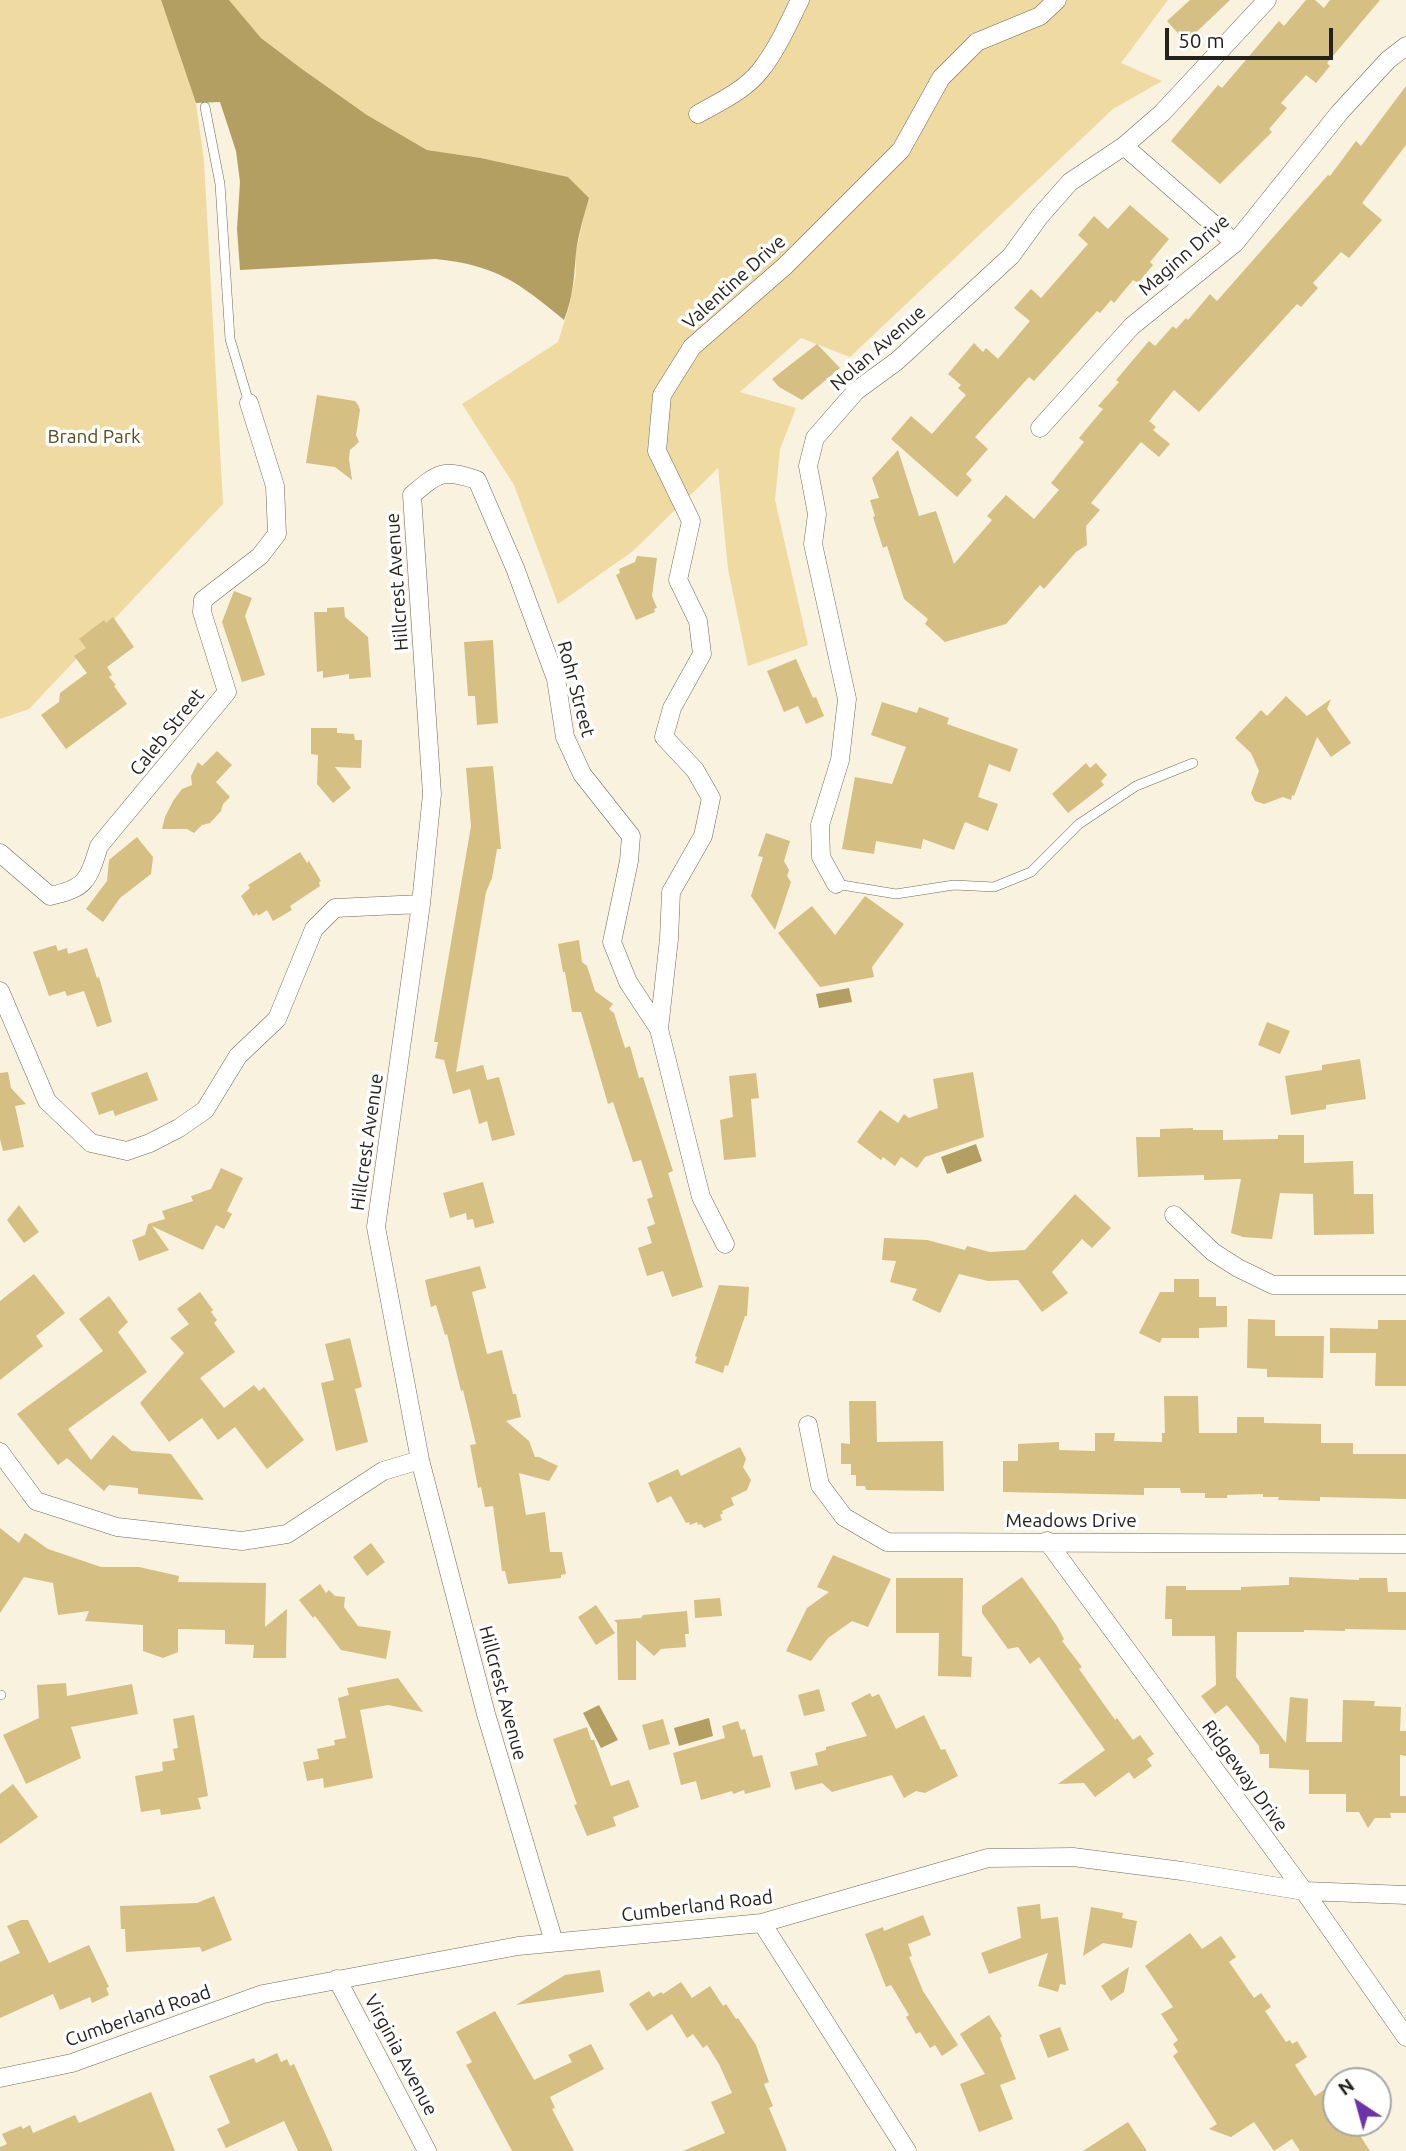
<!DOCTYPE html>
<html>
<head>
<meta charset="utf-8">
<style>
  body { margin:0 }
  #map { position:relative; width:1406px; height:2151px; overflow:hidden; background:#f8f2df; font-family:Ubuntu,sans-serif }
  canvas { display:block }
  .north { position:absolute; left:1322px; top:2067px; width:70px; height:70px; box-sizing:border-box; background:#fff; border:2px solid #a7a7a4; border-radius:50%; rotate:324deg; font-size:19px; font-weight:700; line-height:28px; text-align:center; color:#24221b }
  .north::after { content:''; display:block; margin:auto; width:24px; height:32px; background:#6b34ab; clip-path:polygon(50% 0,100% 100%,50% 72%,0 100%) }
  .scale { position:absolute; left:1165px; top:28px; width:168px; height:32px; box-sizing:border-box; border:4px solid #24221b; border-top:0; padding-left:9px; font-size:21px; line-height:24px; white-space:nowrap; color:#24221b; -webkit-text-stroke:5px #fff; paint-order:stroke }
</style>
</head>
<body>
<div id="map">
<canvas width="1406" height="2151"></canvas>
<div class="north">N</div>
<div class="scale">50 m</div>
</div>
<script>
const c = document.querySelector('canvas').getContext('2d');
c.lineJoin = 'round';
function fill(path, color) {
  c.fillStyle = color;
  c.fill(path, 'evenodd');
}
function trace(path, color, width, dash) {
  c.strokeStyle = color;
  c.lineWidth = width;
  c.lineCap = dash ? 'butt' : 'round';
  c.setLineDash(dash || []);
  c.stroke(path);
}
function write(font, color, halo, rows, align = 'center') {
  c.font = font + ' Ubuntu,sans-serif';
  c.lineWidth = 7;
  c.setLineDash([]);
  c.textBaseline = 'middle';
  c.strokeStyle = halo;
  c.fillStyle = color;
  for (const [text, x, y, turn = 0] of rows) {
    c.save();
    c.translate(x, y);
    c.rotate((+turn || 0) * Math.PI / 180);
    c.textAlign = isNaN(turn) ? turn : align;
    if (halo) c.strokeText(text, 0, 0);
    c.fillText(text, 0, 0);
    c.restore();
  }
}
const green = new Path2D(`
  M0,0h161l1,3 34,100 8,58 19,343 -194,205 -29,10z
  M229,0h939l-47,63 41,18 -49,28 -263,248 -49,-19 -61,54 56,16 -16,41 -5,51 33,145 -60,21 -20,-97 -10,-101 -85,83 -75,53 -44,-119 -52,-81 96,-62 11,-35 7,-34v-21l12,-54 -20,-21 -87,-19 -54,-8 -60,-35 -65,-46 -41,-31z`);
const water = new Path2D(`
  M161,0h68l32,38 41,31 65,46 60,35 54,8 87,19 21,21c-5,18 -11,37 -13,55 -2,24 -3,45 -12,67 -46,-38 -68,-55 -129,-61l-195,11 -3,-41 3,-47 -4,-31 -16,-49 -24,1z
  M849,988l3,14 -33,6 -3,-14z
  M976,1144l6,17 -35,13 -6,-17z
  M599,1705l19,35 -17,8 -18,-35z
  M709,1718l4,18 -34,10 -5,-18z`);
const building = new Path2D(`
  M1190,0h40l-44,42 -19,-21z
  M1306,0h9l9,8 6,-8h50l-53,63 3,3 -14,17 -10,-8 -25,28 6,5 -18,21 3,3 -52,52 -49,-43 47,-56 4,3 57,-67 5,5z
  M1406,86v59l-44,58 20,17 -33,38 -8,-6 -28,31 5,5 -17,19 -4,-3 -98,108 -25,-22 -25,31 7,6 -3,3 17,14 -11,13 -18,-15 -50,61 9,7 -14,16 1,19 -11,7 -32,37 -4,-4 -34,39 -61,18 -20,-18 3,-5 -24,-20 -17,-53 -4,2 -10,-31 2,-1 -5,-16 9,-2 -7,-20 26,-28 21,66 17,-5 18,53 38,-44 -5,-4 19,-21 28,24 25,-29 -8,-7 33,-41 -5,-4 24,-29 -5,-3 21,-24 -3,-2 33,-39 6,5 18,-20 3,3 10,-11 2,2 22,-26 7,7 111,-126 2,1 26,-35 5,5z
  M1130,205l39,34 -19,23 3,3 -15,18 -5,-3 -19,23 -3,-3 -11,13 -3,-2 -63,70 -5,-4 -54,60 13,12 -22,25 6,6 -15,17 -66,-58 20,-23 21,18 34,-39 -8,-7 3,-3 -13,-11 26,-31 9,9 3,-4 12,11 32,-38 -16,-13 17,-19 10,9 47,-54 -10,-9 16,-19 14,13z
  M817,344l23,24 -38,32 -23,-13 -7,-8z
  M317,395l38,6 3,4 2,5 -4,25 3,7 -9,8 -1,9 3,21 -17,-13 -29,-4z
  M637,556l20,2 -5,38 5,12 -3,1 1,3 -19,8 -20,-45 4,-2 -1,-4 16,-7z
  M234,591l18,7 -7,18 20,59 -23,7 -20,-60z
  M344,607l1,10 23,20 3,40 -22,2v-5l-26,4v-7l-6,1 -3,-60h13v-4z
  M113,617l21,30 -27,20 5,8 -3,2 7,8 -2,1 13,18 -61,45 -25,-34 18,-13 1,-9 27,-20 -13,-17 12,-8 -7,-9 25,-19 2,3z
  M493,640l5,83 -21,2 -2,-29h-7l-4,-54z
  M796,659l17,39 3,-1 8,19 -18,8 -8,-18 -14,6 -17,-41z
  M1286,696l21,20 24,-17 -4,10 24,34 -20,14 -14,-20 -23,59 -2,-1 -1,5 -8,-3 -19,7 -9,-3 -4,-8 8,-22 -8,-18 -16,-15 26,-28 6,6z
  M882,702l35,11 2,-6 30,11 -2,6 71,25 -8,23 -21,-8 -11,33 20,7 -10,27 -23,-9 -11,28 -31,-11 -2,10 -45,-8 -2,13 -32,-5 13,-72 37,7 14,-37 -35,-12z
  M311,728h26v5l17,1 1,6h7l-1,28 -26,-1 16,21 -18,15 -16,-19 1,-29 -7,-1z
  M217,751l15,14 -16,17 14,15 -7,7 -2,7 -11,12 -8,2 -8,8 -7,-4h-25l3,-12 8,-16 9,-12 10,-4 -1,-9 7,-14 4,4z
  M1086,763l4,5 6,-5 11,12 -6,6 3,4 -36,28 -16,-19z
  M493,766l8,83h-4l-5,29 -6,14 -30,180 27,-7 4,15 12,-3 16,58 -23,6 -5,-20 -8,3 -9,-35 -17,5 -9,-34 -9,-2 3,-16h-4l37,-216 -5,-58z
  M766,833l24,8 -6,20 5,9 -2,6 4,6 -16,48 -24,-34 12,-39 -5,-1z
  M137,837l16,20 -2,17 -31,24 -17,24 -17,-13 21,-28 2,-21z
  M300,852l7,11 2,-2 12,20 -2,1 1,4 -30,20 2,4 -19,11 -6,-11 -9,6 -1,-3 -4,3 -12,-20 9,-8 -2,-3z
  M865,896l39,28 -32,43 2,10 -54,10 -42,-54 34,-27 23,29z
  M579,940l3,22 5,4 8,25 18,13 -4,5 5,4 11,35 5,-2 9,32 4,-1 30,94 -5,2 35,114 -31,10 -9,-26 -16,5 -9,-28 14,-5 -5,-16 8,-3 -8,-25 6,-2 -12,-37 -8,2 -20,-60 -5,2 -27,-92h-9l-7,-40h-2l-5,-28z
  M56,945l2,6 9,-3 1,6 19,-6 10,30 2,-1 13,45 -15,5 -13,-36 -17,5 -2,-5 -16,5 -16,-44z
  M1267,1022l23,9 -10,23 -22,-9z
  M1360,1059l6,40 -40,6v4l-35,6 -6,-39 37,-6v-5z
  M8,1072l3,16 15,16 -11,2 9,41 -21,4 -3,-12v-66z
  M147,1072l11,28 -43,16 -2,-6 -14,5 -8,-22z
  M973,1072l11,65 -59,20 -8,11 -16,-11 -6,9 -12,-9 -2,3 -24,-18 23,-32 18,13 6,-9 5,4 29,-10 -5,-29z
  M756,1073l3,25 -8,1 5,58 -32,3 -4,-40 13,-3 -4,-41z
  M1193,1128v2h30v10l55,-1v-4h26v28l49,-2 1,33h19l1,40 -60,1 -1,-41 -33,-1 -8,46 -29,-2 -12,-4 10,-54 -37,1v-5l-66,2 -2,-40h24v-8z
  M221,1168l22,10 -16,33 5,3 -8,15 -8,-4 -13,25 -51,-24 17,24 -30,11 -7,-21 13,-5 3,-11 17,-5 -3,-8 31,-10 -2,-5 20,-7z
  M483,1182l11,41 -19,5 -2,-9 -6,1 -1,-7 -16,5 -7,-25z
  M1075,1194l36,34 -19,20 -10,-9 -30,33 16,21 -26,19 -24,-32 -30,1 -29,-7 -19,39 -28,-13 5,-11 -27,-7 6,-21 -14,-1 2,-22 43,2 38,10 2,-4 23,6 35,-2z
  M19,1205l20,27 -15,11 -17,-23z
  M480,1266l6,22 -14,4 15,62 15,-4 11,44h3l5,23 -15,4 23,20 6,16h4l19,9 -9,15 -30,-8 7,42 19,-3 5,40h12l4,22 -5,1v3l-53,6 -3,-13h-3l-9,-65 -8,1 -4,-20 -3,1 -8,-43 6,-1 -13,-54 -2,1 -14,-57 -2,1 -9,-30 -5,2 -6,-27z
  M34,1274l31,39 -29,23 7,10 -43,34v-79z
  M1174,1279h25v18h17v9h11v21l-28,1v10h-37l-2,5 -21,-10 21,-41h14z
  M719,1285l30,2 -2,29h-2l-17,50 -3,-1 -2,8 -28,-10 2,-6 -2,-1z
  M200,1292l13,18 -2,2 6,8 -3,3 21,29 -35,26 24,30 30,-23 5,6 5,-4 40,53 -37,29 -32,-42 -17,13 -16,-22 -33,24 -29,-39 44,-50 -14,-15 19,-14 -12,-15z
  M109,1296l19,26 -10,10 29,40 -79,57 23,31 22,-25 19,16 39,3 33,46 -66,-6v-6l-29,-3 -5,6 -37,-33 -9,7 -41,-51 86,-63 -24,-32z
  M1248,1319l27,1v16h49l-1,42 -56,-1v-8l-20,-1z
  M1378,1320h28v66h-31l1,-33h-46v-25l48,1z
  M350,1338l12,49 -7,2 13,53 -32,9 -15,-68 13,-3 -9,-36z
  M1164,1396h34l1,37h38v-16h27v6l57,1v19h32v11h53v45l-86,-2v4l-42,-1 1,-3h-16v-3l-36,1v3h-22v-5h-24l-1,-5h-36v7l-141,-3v-31h15v-17l41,-2v8l36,1v-18h20l-1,8 48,1v-9h3z
  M849,1401h27l1,41 66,-1 1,50 -78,-1 -1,-4h-9v-11h-5v-11h-10v-21l9,1z
  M740,1447l6,12 -3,8 8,13 -4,10 -16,8 3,7 -12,6 1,2 -3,2 2,5 -18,8 -3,-4 -3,1 -1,-3 -7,3 -1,-3 -3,1 -15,-27 -14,7 -9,-20 30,-14 3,7z
  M0,1528l19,15 6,-10 23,16 53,18h38l40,9 -1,6 88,1 -1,44 22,-18 -1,49h-33l1,-13 -29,-1v-14l-47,-1v23l-15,6 -20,-7v-26l-58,-4 4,-10 -31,4 -5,-32 -29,-6 -24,36z
  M371,1543l14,19 -18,14 -14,-19z
  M833,1555l58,24 -23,48 -16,-6 -24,17 -17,23 -25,-10 21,-43 22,-16 -12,-5z
  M1022,1577l35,49 7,13 -2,2 20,26 -3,2 36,51 2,-2 16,22 7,-5 14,19 -7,5 5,7 -18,13 -5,-7 -34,25 -11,-14 -26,1 47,-34 -66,-93 -9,7 -12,-17 -10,2 -26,-36v-7z
  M1289,1577l70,3v-2h28l1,14h18v38l-61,-1v2l-41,-1v2h-67l-1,45 50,66 4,-46 18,2 -2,43h36l1,-42 32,1 -1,5 27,1 -1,24h6v25l-6,-1v41h6v17h-16l1,5h-16l-7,10 -9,-16h-13v-18h-37v-24l-40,-2v-14h-9l-1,-8 -32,-41 -12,9 -14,-18 15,-11 -1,-49h-43v-17h-7l1,-33h20v4h55v-3l48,-2z
  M896,1578h67l-1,78 10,1 -1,20 -33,-1 1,-43h-43z
  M320,1584l6,9 3,-3 6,6 10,1 -1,10 14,19 33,5 -5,28 -45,-9 -26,-34 -2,2 -14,-18z
  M720,1598l2,18 -27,2 -1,-18z
  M596,1605l19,28 -19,12 -18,-28z
  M687,1611l2,23h-4l1,13 -25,2 -7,7 -18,-16v40h-18l-1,-57 -3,-3 27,-2 2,-3z
  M398,1678l25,34 -35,-7 -28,5 13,68 -49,10 -1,-10 -16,3 -4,-19 16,-3 -2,-10 18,-4 -1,-5 12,-2 -8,-40 11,-3 -2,-7z
  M66,1683l1,13 65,-12 6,30 -67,13 10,31 -55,26 -23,-49 36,-17 -2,-33z
  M819,1689l6,22 -21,5 -6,-21z
  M870,1693l2,4 7,-3 17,35 28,-14 17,35 4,-1 13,27 -33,17 -9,-2 -12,7 -12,-23 -60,17 -10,-9 -27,7 -5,-18 28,-7 -3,-12 11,-3v-3l41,-11 -16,-33z
  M194,1715l14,81 -10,2 3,11 -40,6 -1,-6 -19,3 -6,-36 28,-5 -1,-9 13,-2 -2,-11 5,-1 -5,-29z
  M663,1719l7,25 -21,6 -7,-25z
  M738,1721l3,9 4,-1 8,28 9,-2 9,32 -26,7 -1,-4 -11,4 -1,-3 -31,9 -5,-19 -15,4 -8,-32 52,-15 -3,-12z
  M587,1727l4,13h3l17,46 18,-6 10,27 -26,10 3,9 -29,10 -13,-31 3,-1 -24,-65z
  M13,1784l25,33 -38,27v-50z
  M214,1896l18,44 -30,12 -2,-5 -74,5 -1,-23h-4l-1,-23 77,-3z
  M1040,1904l1,15 17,-2 8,68 -6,-1 -2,8 -20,-6 10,-33 -59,21 -8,-21 40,-15 -4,-31z
  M1091,1907l32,6 -1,5 15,3 -5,27 -29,-5 -20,13z
  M923,1915l8,20 -23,9 4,12 -3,1 14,34 35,54 -16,11 -7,-11 -5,3 -10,-16 -4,2 -10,-17 3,-2 -18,-30 -5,2 -21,-53 18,-7 1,4z
  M21,1920h7l21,43 40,-18 20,42 -3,1 3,7 -17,8 -2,-6 -30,13 -7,-16 -53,24v-56l20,-9 -13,-27z
  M1190,1933l12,16 19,-13 15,21 -7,5 25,36 7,-5 10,14 -6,4 21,31 4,-2 2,4 5,-3 10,16 -12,8 20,31 21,-14v41h16l18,28h-70l-8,-12 -18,12 -20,-29 -23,15 -22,-8 8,-5 -44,-68 5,-4 -5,-8 5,-4 -17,-26 12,-7 -28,-41z
  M1129,1967l-5,25 -13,9 -10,-15z
  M600,1970l4,22 -88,13 49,-30z
  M681,1982l11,16 18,-12 13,20 3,-2 10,15 2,-1 18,27 13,37 -5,2 9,22 -4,2 18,43h-104l42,-18 -14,-31 21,-9 -13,-29 -12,-19 -4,3 -10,-14 -6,4 -15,-24 -25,17 -18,-27 20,-13 4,6 8,-5 2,2z
  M495,2011l39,69 38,-18 -4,-7 23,-11 13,25 -54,28 5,11 -3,1 22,42h-62l-46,-86 6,-3 -16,-30z
  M989,2015l13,21 -2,2 16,41 -16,6 13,34 -34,13 -19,-48 25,-10 -25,-40z
  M1060,2027l9,23 -21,8 -9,-23z
  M277,2053l4,9 6,-3 3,7 4,-2 39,87h-35l-14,-30 -58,27 -9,-19 13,-6 -21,-47 45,-18 2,5z
  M151,2092l24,59h-175v-4l7,-3 -5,-10 19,-8 2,3 7,-4 3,8 42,-18 4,8z
  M1128,2122l19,29h-64z`);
const service = new Path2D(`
  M205,107l15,77 10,155 19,64
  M836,884l60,10 58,-9 40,2 37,-15 48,-48 57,-38 57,-23
  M0,1695h1`);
const minor = new Path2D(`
  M698,114c21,-12 46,-23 62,-43 17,-21 28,-47 40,-71
  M1124,146l111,97
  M1040,428l92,-102 103,-83 105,-131 48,-52 18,-14
  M0,853l50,43c36,-8 38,-15 49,-50l128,-154 -25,-80 1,-12 57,-44 17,-22 -2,-48 -26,-83
  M836,884l-15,-27 -1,-32 20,-65 7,-61 -34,-155 4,-30 -9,-48 7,-28 41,-47 41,-30 114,-105 29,-40 30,-34 54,-36 38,-33 105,-113
  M0,991l47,110 44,42 36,8 23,-8 29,-15 26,-18 33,-54 39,-37 37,-90 21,-21 86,-4
  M659,1029l10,-90 2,-47 32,-56 8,-38 -16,-28 -31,-33 8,-29 30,-54 -4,-33 -20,-41 13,-59 -34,-70 5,-56 30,-48 93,-81 116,-116 40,-72 36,-36 63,-26 17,-16
  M1174,1215l39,37 25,16 35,17h133
  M808,1425l12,60 24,32 43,25 519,2
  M0,1452l36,49 81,26 125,14 45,-7 96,-63 37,-11
  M1047,1541l257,350 102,146
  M762,1923l145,228
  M554,1942l-68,-228 -66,-254 -44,-233 45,-323 11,-110 -20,-299c27,-23 31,-26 65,-15l38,88 41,111 9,58 17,37 49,62 -2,25 -17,81 16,40 31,47 42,168 24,47
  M337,1979l90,172
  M0,2078l72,-15 191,-69 255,-48 244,-23 226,-65 85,-1 109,14 122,20 102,4`);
const streetNames = [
  ["Maginn Drive",1184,255,-41],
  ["Valentine Drive",734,282,-42],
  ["Nolan Avenue",878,348,-41],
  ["Hillcrest Avenue",397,582,-94],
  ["Rohr Street",576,689,75],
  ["Caleb Street",167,732,-51],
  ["Hillcrest Avenue",367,1142,-82],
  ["Meadows Drive",1071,1521],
  ["Hillcrest Avenue",503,1693,75],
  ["Ridgeway Drive",1245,1776,54],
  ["Cumberland Road",697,1906,-7],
  ["Cumberland Road",138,2016,-19],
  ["Virginia Avenue",401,2055,62]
];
const parkNames = [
  ["Brand Park",94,437]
];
fill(green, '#efdaa2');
fill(water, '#b49f62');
fill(building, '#d5bf82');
trace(service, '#706a5a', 10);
trace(minor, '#706a5a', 19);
trace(service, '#fff', 9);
trace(minor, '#fff', 18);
write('19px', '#24221b', '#fff', streetNames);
write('19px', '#59491a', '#fff', parkNames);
</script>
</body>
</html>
